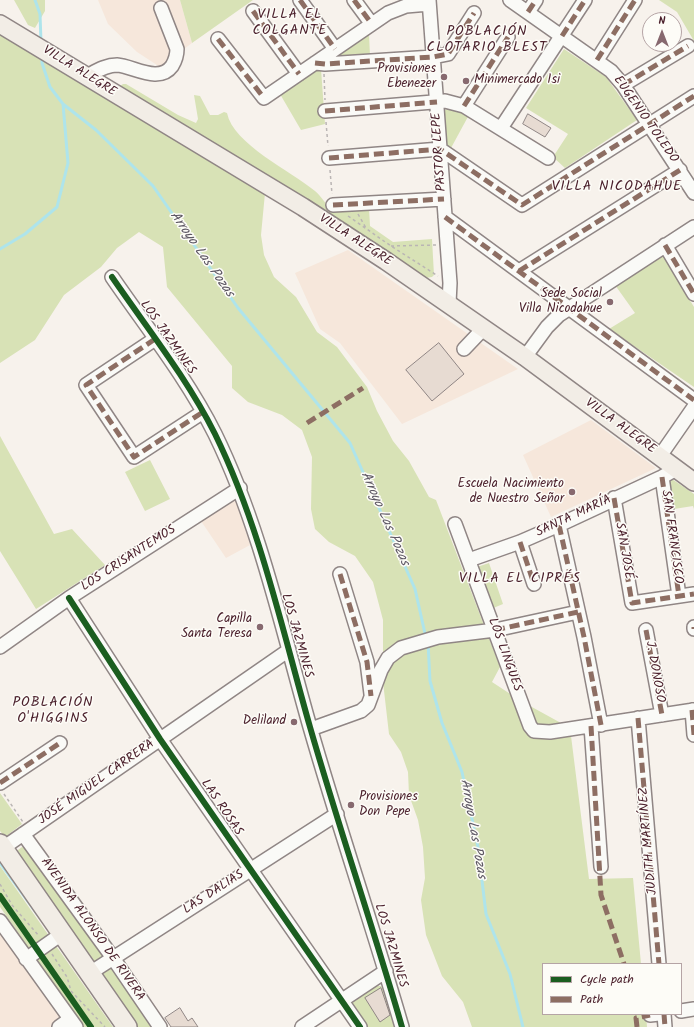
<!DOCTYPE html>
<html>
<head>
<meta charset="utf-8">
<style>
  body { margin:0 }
  #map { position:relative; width:694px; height:1027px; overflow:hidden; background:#f7f2ec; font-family:Kalam,sans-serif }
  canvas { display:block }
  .legend { position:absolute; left:542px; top:963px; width:140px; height:52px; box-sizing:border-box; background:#fdfcf7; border:1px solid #b5a4a5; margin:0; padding:5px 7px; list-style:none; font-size:12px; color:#4a1f2b }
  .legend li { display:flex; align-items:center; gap:8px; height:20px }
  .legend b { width:20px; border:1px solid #b5a4a5 }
  .north { position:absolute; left:642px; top:12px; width:40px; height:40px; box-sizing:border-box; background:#fdfcf7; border:1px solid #b5a4a5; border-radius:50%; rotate:0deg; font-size:11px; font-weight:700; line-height:16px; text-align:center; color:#4a1f2b }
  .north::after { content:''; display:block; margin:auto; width:14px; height:18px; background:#87696f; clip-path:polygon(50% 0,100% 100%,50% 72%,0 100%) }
</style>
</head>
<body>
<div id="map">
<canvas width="694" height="1027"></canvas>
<ul class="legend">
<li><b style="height:5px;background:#1b5e20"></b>Cycle path</li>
<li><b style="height:5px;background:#8d6e63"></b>Path</li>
</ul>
<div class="north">N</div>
</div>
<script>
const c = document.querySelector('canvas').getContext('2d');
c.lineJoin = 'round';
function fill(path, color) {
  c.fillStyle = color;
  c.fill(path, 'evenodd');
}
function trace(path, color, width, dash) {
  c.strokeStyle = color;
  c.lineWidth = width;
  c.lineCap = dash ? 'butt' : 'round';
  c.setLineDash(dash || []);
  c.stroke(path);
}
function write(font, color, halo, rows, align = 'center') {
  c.font = font + ' Kalam,sans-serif';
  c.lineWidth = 3;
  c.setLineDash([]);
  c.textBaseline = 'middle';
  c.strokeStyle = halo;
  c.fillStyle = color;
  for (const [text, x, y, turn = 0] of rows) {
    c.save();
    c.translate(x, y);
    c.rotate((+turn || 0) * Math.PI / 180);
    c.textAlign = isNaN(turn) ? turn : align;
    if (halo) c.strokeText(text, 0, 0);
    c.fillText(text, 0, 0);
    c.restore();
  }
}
const built = new Path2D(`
  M98,0h82l12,43 -32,24 -23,-15 -29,-28z
  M348,250l170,119 -116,55 -62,-81 -20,-14 -25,-56z
  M591,420l65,48 -105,49 -28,-62z
  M236,500l14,45 -24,13 -25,-37z
  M0,930l61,90 -10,7h-51z`);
const green = new Path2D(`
  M14,0h31v11l-10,17 -7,-3z
  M180,0h73l-61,43z
  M659,0h35v41l-17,-29z
  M0,32l265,161 -4,42 3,20 10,22 22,20 21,35 20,15 30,40 10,24 16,30 16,20 20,36 7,3 64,167 -8,15 29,19 49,27 19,151 44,-1 8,86h-98v50h103l1,13h-175l-9,-25 -21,-26 -16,-41 -5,-35 4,-22 -2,-31 -5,-27 -9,-25 -1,-23 -7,-20 -12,-18 -6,-52v-62l-10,-38 -18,-26 -26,-14 -14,-13 -4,-20 1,-52 -10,-27 -20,-15 -34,-13 -16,-14v-22l-65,-79 -4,-40 -24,-15 -22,16 -16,19 -37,28 -29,45 -35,23z
  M369,34l1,22 -40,3z
  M564,49l42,28 31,43 -72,48 -12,-11 15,-23 -42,-26z
  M317,68l4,1 4,55 -24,6 -21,-36z
  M123,84h3l52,31 18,8 2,-4 -4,-24 6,1 10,19h8l6,-3 3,1c6,31 64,58 88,78 6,5 11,13 16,19l38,-2 1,18 23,16 39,-3 2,36 -2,2 -6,1 -94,-63 -211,-126 -1,-3z
  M452,107l18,6 -19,35 -5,-4 -3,-33z
  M663,256l31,51v80l-85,-58 26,-16 -20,-28z
  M0,436l54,98 18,-5 33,36 -69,44 -36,-58z
  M150,460l20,39 -25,12 -20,-39z
  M672,479l22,15v15l-1,-3 -19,3 -4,-28z
  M489,563l14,41 -12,5 -14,-42z
  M0,793l22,31 -17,13 -5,-6z
  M22,847l9,2 122,178h-17l-122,-174z
  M0,866l113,161h-29l-84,-120z
  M375,986h6l4,4 11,37h-33l-14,-23z`);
const stream = new Path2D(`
  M35,0l5,14 1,28
  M63,104l33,26 57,56 85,122 112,135 65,146 11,49
  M0,249l25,-15 32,-27 11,-44 -5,-59 -13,-17 -8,-24v-8
  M428,643l2,38 12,42 20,49 16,75 8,67 24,60 13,53
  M0,863l38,52`);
const building = new Path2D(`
  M528,114l23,14 -6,9 -22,-13z
  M439,343l25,31 -32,27 -26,-31z
  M381,988l9,27 -10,7 -15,-24z
  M180,1008l8,13 4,-3 6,9h-27l-6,-9z`);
const path = new Path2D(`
  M324,74l1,26
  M326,122l2,24
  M330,170l2,24
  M358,214l8,14
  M348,216l43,30 47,30
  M391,246l46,-1
  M4,794l19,28
  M0,884l12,21 27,31
  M52,954l15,23 4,14 34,36`);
const minor = new Path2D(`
  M300,0l35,49
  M354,0l17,23
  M429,0l21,283 -1,20
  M510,0l101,71 12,14 71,108
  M253,11l46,63
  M528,12l8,-12
  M218,39l46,59 124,-85 18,-7 23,-2
  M597,60l38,-60
  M315,63l10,1 108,-7 15,-3 26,-41
  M85,77c10,-5 20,-12 32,-12 16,1 42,19 55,1 3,-5 5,-11 5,-17l-16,-41
  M623,85l65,-39
  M464,106l44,-69
  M325,111l120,-10 19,5 84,52
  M501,128l84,-128
  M329,158l111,-9 82,56 172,-109
  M333,205l111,-6
  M445,217l249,183
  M665,245l29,49
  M519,271l161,-101
  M112,277c35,51 75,101 103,157 45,92 67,195 95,293 29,101 63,200 92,300
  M155,339l-69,46 48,72 69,-45
  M464,349l20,-21
  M525,357l22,-30 12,-12 135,-88
  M660,456l34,-49
  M662,477l17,119
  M614,498l18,105 62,-9
  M455,524l75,202 4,5 16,1 144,-22
  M559,525l25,112 17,88
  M520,542l14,42
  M469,560l51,-18 39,-17 103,-48 14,-8
  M340,574l27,88 4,32
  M69,598l91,141 200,288
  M694,627v2
  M646,630l16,85
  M0,647l69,-49 171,-110
  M692,710l2,25
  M638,718l21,246
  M591,726l10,141
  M311,729l50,-18 7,-6 13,-35 7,-12 13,-10 37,-11 57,-7 83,-18
  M0,783l60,-40
  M23,834l90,124 47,69
  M3,848l286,-198
  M0,921l76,106
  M26,959l37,-26
  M90,973l247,-159
  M681,1011l13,-2
  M664,1014l1,13
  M650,1015l9,-1
  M59,1027l11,-8
  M302,1027l84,-56`);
const major = new Path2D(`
  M0,24l303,183 83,54 139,96 169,125`);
const highway = new Path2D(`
  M0,844l127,183`);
const quiet = new Path2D(`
  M300,0l35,49
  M354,0l17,23
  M253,11l46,63
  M528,12l8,-12
  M562,36l23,-36
  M218,39l46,59
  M597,60l38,-60
  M315,63l10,1 108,-7 15,-3 26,-41
  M623,85l65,-39
  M464,106l44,-69
  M325,111l112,-9
  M329,158l111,-9 82,56 172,-109
  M333,205l111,-6
  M445,217l249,183
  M665,245l29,49
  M519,271l161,-101
  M155,339l-69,46 48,72 69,-45
  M307,423l56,-35
  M662,477l17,119
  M614,498l18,105 62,-9
  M559,525l25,112 17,88
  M520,542l14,42
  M340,574l27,88 4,34
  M694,627v2
  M495,630l83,-18
  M646,630l16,85
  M692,710l2,25
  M638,718l21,246
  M591,726l10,169 23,69
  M0,783l60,-40
  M664,1014l1,13
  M637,1027l-1,-9 14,-3`);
const cycleway = new Path2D(`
  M112,277c35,51 75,101 103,157 45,92 67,195 95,293 29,101 63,200 92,300
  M69,598l91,141 200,288
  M0,896l91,131`);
const markers = [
  [444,77,4,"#87696f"],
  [466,81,4,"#87696f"],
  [610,302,4,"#87696f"],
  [572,492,4,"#87696f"],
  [260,627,4,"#87696f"],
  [294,722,4,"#87696f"],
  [351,805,4,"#87696f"]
];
const poiNames = [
  ["Provisiones",436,70],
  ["Ebenezer",436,85],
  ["Minimercado Isi",474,81,"left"],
  ["Sede Social",602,295],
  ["Villa Nicodahue",602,310],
  ["Escuela Nacimiento",564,485],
  ["de Nuestro Señor",564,500],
  ["Capilla",252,620],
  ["Santa Teresa",252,635],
  ["Deliland",286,722],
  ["Provisiones",359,798,"left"],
  ["Don Pepe",359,813,"left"]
];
const streetNames = [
  ["VILLA ALEGRE",79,72,32],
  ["EUGENIO TOLEDO",645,120,55],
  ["PASTOR LEPE",440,152,-94],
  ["VILLA ALEGRE",355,241,33],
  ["LOS JAZMINES",167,338,55],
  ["VILLA ALEGRE",620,427,36],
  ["SANTA MARÍA",574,517,-25],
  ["SAN FRANCISCO",671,537,82],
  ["SAN JOSÉ",623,551,80],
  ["LOS CRISANTEMOS",129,559,-33],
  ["LOS JAZMINES",296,636,74],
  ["LOS LINGUES",504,655,70],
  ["J. DONOSO",654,672,80],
  ["JOSÉ MIGUEL CARRERA",97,783,-35],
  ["LAS ROSAS",221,808,56],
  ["JUDITH MARTÍNEZ",649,841,-95],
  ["LAS DALIAS",214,893,-33],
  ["AVENIDA ALONSO DE RIVERA",92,930,55],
  ["LOS JAZMINES",390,946,73]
];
const neighbourhoodNames = [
  ["VILLA EL",290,16],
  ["COLGANTE",290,32],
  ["POBLACIÓN",487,33],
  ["CLOTARIO BLEST",487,49],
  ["VILLA NICODAHUE",617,188],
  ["VILLA EL CIPRÉS",520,580],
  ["POBLACIÓN",53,704],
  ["O'HIGGINS",53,720]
];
const waterNames = [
  ["Arroyo Las Pozas",201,255,55],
  ["Arroyo Las Pozas",384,519,66],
  ["Arroyo Las Pozas",472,829,80]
];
fill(built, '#f6e7db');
fill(green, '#d8e2b6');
trace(stream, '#aee4eb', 3);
fill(building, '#e7dbd2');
trace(building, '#908685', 1);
trace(minor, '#908685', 16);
trace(major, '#908685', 20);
trace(highway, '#908685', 22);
trace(path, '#bab5b4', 1.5, [3, 3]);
trace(minor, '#fafaf7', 13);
trace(major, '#f2ede6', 17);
trace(highway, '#f2ede6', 19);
trace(quiet, '#8d6e63', 5, [10, 5]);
trace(cycleway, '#1b5e20', 6);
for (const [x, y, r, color] of markers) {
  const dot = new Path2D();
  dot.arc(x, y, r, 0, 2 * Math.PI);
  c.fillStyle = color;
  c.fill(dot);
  trace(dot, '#fdfcf7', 1.5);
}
write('13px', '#4a1f2b', '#fdfcf7', poiNames, 'right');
write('13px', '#4a1f2b', '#fdfcf7', streetNames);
c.letterSpacing = '1px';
write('14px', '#4a1f2b', '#fdfcf7', neighbourhoodNames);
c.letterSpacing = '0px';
write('italic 14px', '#5e5864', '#fdfcf7', waterNames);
</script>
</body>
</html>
